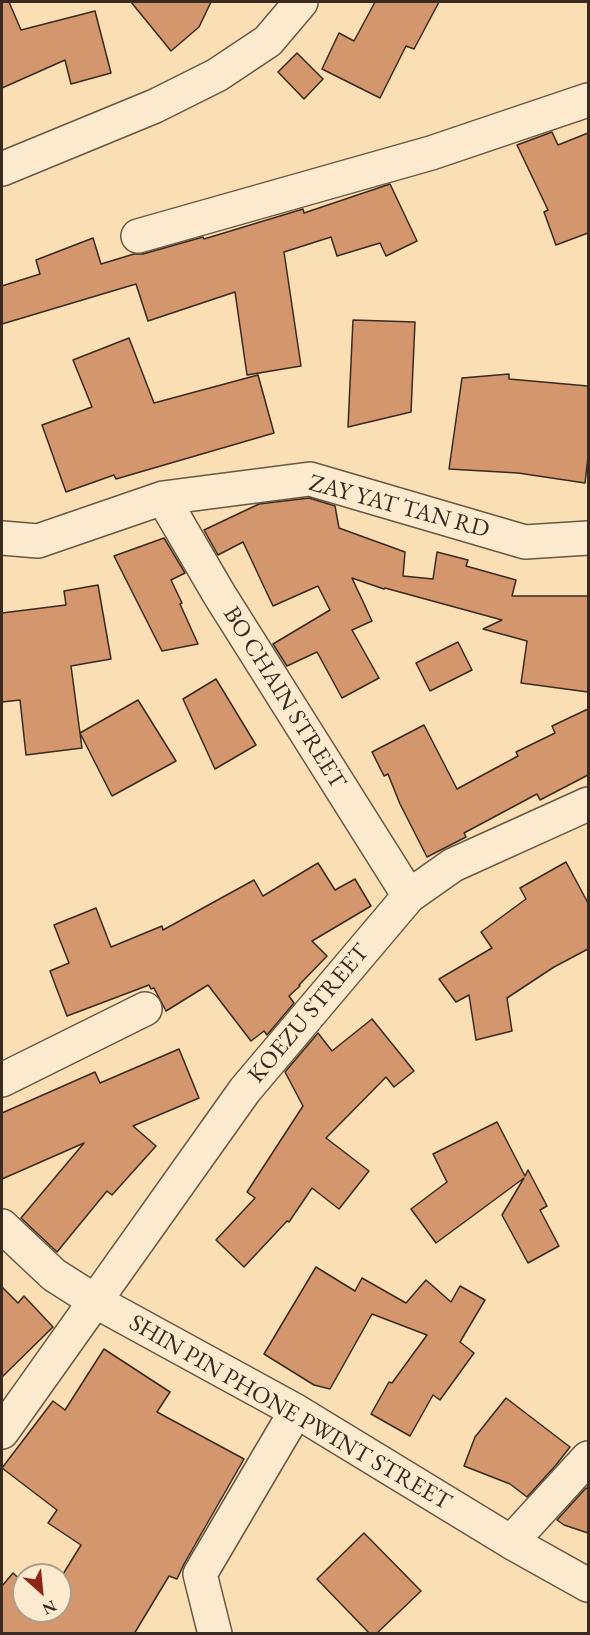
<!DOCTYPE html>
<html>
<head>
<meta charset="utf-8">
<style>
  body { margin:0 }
  #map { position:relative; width:590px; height:1635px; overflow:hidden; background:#fadeb4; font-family:"EB Garamond",serif }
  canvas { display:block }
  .frame { position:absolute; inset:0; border:3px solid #392a20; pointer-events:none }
  .north { position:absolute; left:12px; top:1563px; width:60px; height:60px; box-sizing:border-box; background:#fceace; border:2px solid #ae9d88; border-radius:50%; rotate:153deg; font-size:16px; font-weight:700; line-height:24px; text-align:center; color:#392a20 }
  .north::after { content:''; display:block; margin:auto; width:21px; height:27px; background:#8f2418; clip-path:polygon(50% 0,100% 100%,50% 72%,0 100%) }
</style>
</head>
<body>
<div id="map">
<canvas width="590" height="1635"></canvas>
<div class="frame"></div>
<div class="north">N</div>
</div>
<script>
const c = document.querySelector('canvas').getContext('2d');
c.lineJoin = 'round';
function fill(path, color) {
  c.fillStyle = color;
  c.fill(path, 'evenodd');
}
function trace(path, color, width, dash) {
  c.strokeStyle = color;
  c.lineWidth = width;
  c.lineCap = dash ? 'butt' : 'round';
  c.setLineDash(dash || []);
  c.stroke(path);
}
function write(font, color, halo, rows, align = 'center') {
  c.font = font + ' "EB Garamond",serif';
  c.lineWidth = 5;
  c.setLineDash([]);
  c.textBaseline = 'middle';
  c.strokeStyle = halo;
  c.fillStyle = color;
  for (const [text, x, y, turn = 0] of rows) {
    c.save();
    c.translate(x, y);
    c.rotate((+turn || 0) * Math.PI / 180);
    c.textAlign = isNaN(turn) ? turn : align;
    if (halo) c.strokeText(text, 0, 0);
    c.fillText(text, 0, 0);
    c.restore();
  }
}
const building = new Path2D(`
  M2,2h7l12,28 74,-19 16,62 -40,11 -6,-24 -63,28z
  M131,2h80l-12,25 -28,24z
  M375,2h64l-25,47 -8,-3 -26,52 -58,-29 17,-36 15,8z
  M297,53l26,26 -19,20 -26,-27z
  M552,132l6,13 30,-12v100l-32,12 -12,-33 4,-2 -31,-65z
  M390,184l27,57 -31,15 -6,-13 -43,13 -6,-19 -47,15 17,114 -54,9 -12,-83 -87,29 -12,-37 -134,40v-38l38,-12 -4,-14 57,-22 8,26 33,-10h9l60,-17 1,2 99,-30 1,4z
  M353,320l62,2 -4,90 -63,15z
  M129,338l25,65 104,-28 16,58 -158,46 -2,-4 -48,17 -24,-67 50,-18 -19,-47z
  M509,374v5l79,7v71l-3,26 -67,-10 -69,-4 13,-91z
  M309,498l26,8 4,22 66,24 -2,24 30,3 4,-27 31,8 -2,6 50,14 -4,16h76v96l-67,-9 6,-42 -44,-12 19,-9 -117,-32 -1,1 -32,-11 20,43 -20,9 27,48 -37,20 -25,-46 -30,14 -14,-22 57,-34 -12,-24 -45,20 -30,-64 -25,13 -14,-25 55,-26z
  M164,538l21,35 -14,7 11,23 -2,1 18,40 -36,7 -48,-95z
  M98,585l13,74 -40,7 11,82 -56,7 -6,-55 -18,2v-89l64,-8 -2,-14z
  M458,642l14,28 -42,21 -14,-28z
  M216,679l40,66 -41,24 -32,-70z
  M138,700l38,61 -64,35 -32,-63z
  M588,709v66l-48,25 -3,-6 -73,39 2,4 -39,20 -27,-53 -12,-30 -4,2 -12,-24 52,-27 33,64 61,-33 -2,-4 39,-19 -3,-7z
  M566,862l22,41v46l-34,18 -47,31 5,33 -36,9 -7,-45 -13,7 -17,-23 53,-31 -11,-16 45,-33 -6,-11z
  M318,863l17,27 20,-11 16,27 -59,35 15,15 -28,29 1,1 -11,10 5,7 -27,32 -3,-4 -13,10 -43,-56 -42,26 -12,-23 -3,1 -2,-4 -82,31 -17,-45 19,-8 -15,-38 42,-17 15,39 51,-21 1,4 91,-50 9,16z
  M372,1019l42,52 -20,16 -8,-10 -60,61 43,33 -30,38 -27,-21 -23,34 -2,-1 -43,46 -28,-27 39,-42 -8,-6 56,-86 -18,-34 33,-39 14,18z
  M179,1049l20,49 -66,28 23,20 -44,49 -5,-4 -50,61 -36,-34 63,-75 -82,36v-66l93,-41 5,11z
  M497,1122l28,54 3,-6 19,36 -7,4 19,36 -31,17 -26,-48 22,-37 -88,65 -25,-34 36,-27 -14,-28z
  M316,1267l39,24 7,-13 44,25 20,-23 25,22 9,-16 25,14 -25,42 14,11 -34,47 -7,-5 -23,41 -39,-22 18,-32 3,1 35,-48 -55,-21 -42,75 -16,-4 -50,-31z
  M2,1287l16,16 6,-7 29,31 -51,50z
  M104,1349l66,43 -13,20 87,47 -60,105 -7,15 -8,-3 -35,58h-132v-48l11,-13 11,10v28h36v-32l21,-34 -33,-22 9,-13 -55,-42 51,-67 12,9z
  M506,1398l64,49 -14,18 -29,32 -17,-13 -46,-18 11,-29z
  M586,1488l2,1v44l-24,-8 -7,-5z
  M364,1533l57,58 -45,43h-6l-53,-55z`);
const minor = new Path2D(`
  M2,169l153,-63 62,-31 51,-34 33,-39
  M138,236l293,-83 157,-53
  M163,498l56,96 190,302
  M2,538l36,3 125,-43 147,-19 215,63 63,-4
  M2,1080l143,-71
  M2,1226l52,49 41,26 201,110 215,131 77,43
  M2,1432l243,-342 164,-194 44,-31 135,-61
  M511,1542l77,-84
  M215,1634l-15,-60 96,-163`);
const streetNames = [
  ["ZAY YAT TAN RD",399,507,15],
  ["BO CHAIN STREET",284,698,58],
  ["KOEZU STREET",309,1014,-50],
  ["SHIN PIN PHONE PWINT STREET",290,1413,30]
];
fill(building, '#d4966d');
trace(building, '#392a20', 1.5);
trace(minor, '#695745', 36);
trace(minor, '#fceace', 33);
write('24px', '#392a20', '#fceace', streetNames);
</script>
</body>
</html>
